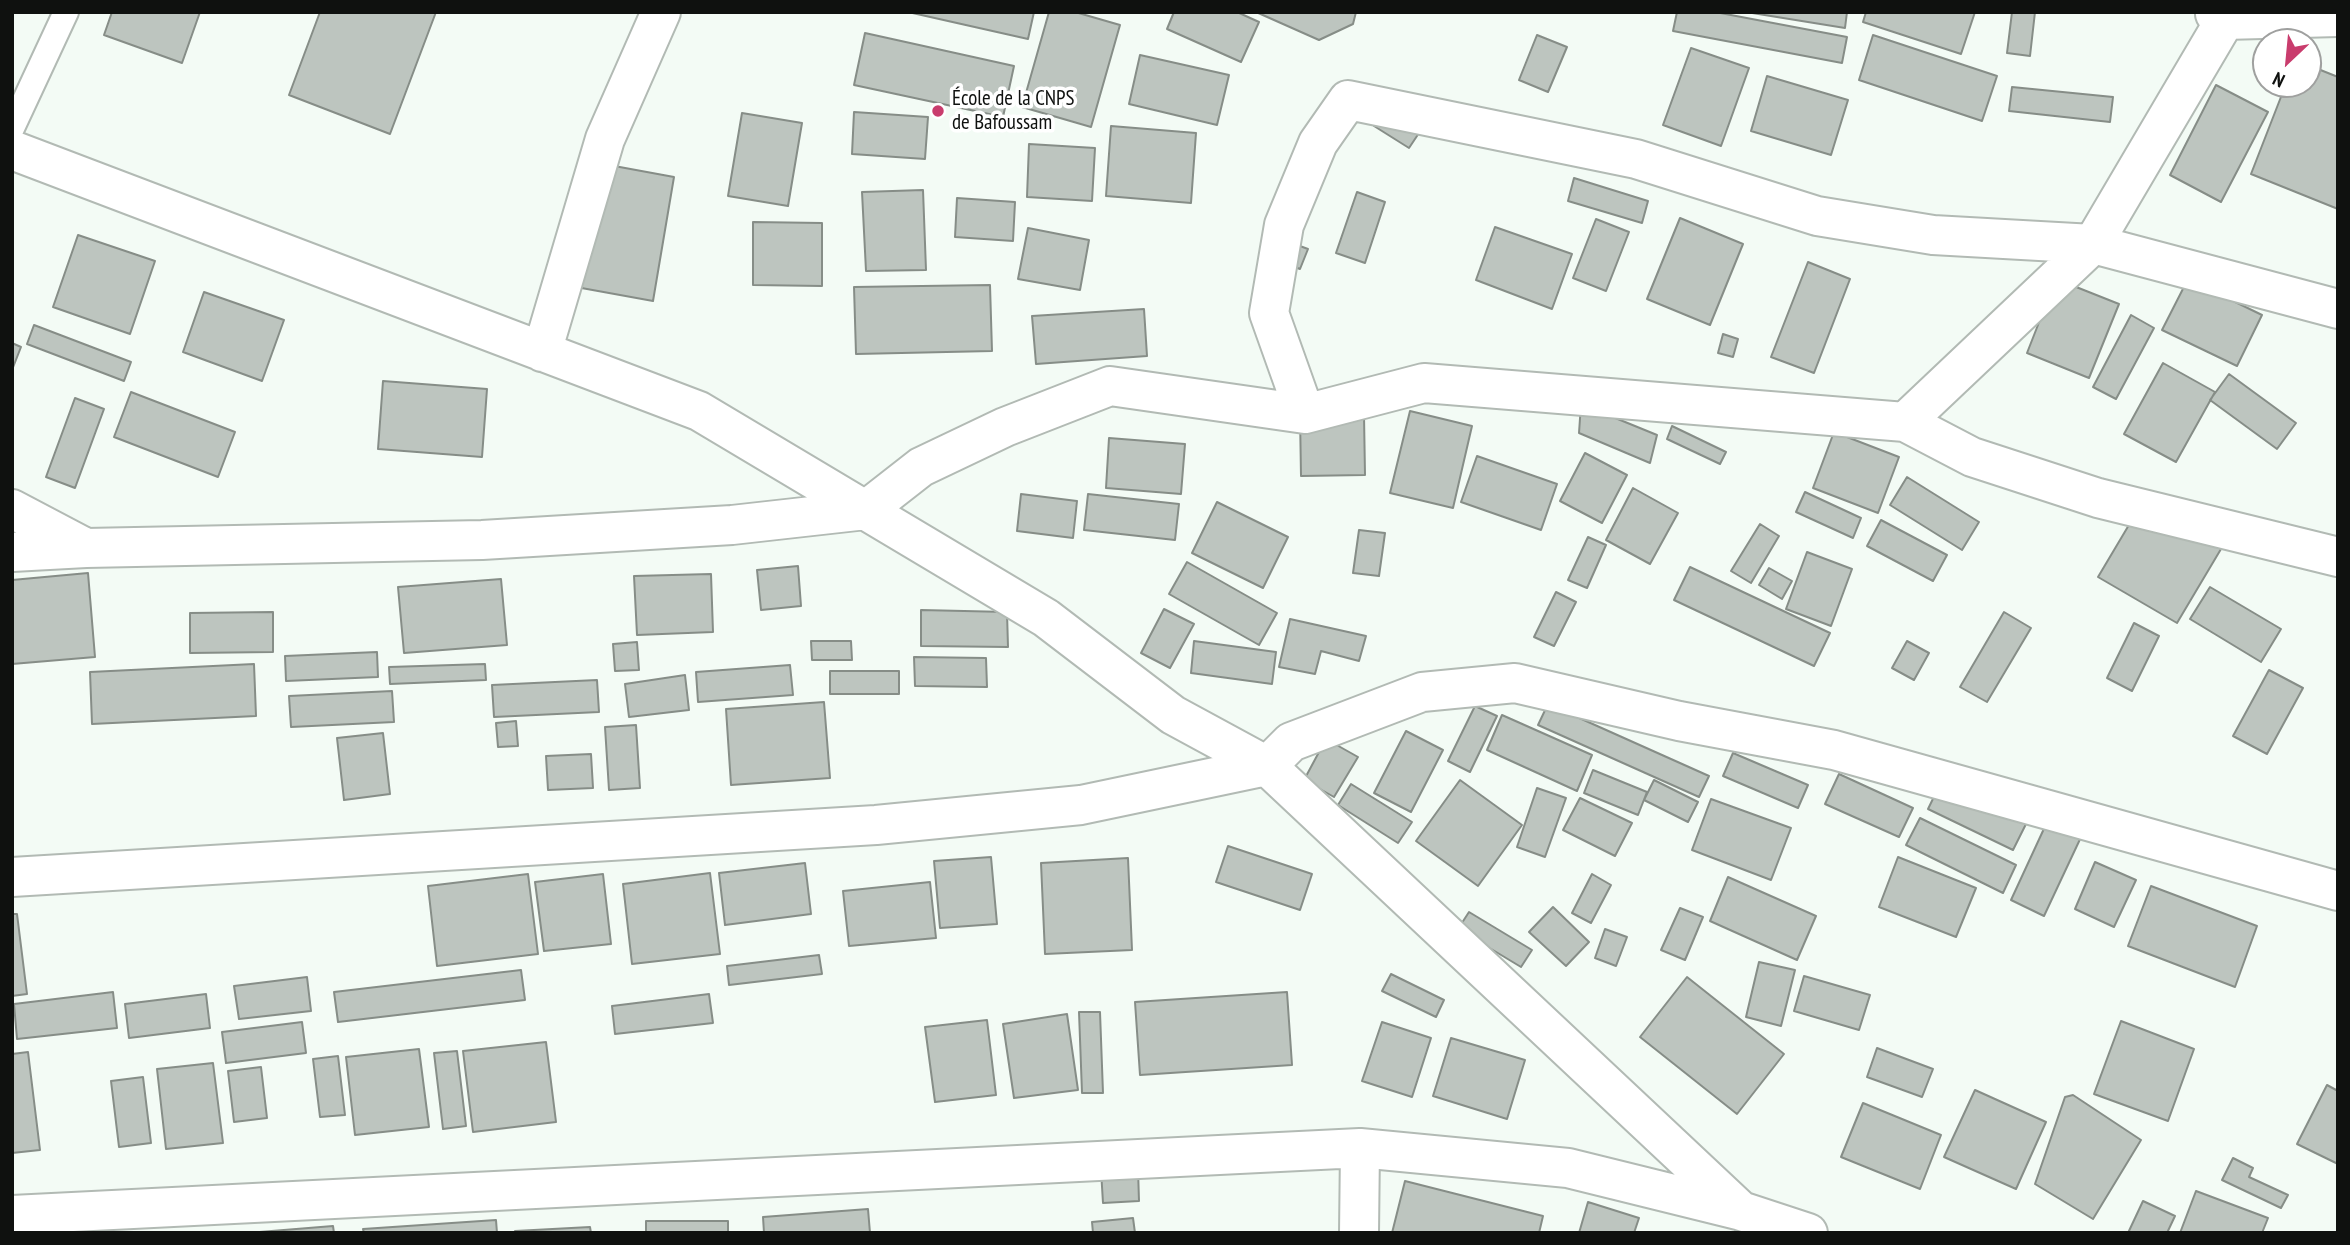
<!DOCTYPE html>
<html>
<head>
<meta charset="utf-8">
<style>
  body { margin:0 }
  #map { position:relative; width:2350px; height:1245px; overflow:hidden; background:#f3fbf5; font-family:"PT Sans Narrow",sans-serif }
  canvas { display:block }
  .frame { position:absolute; inset:0; border:14px solid #0f110f; pointer-events:none }
  .north { position:absolute; left:2252px; top:28px; width:70px; height:70px; box-sizing:border-box; background:#fff; border:2px solid #9fa09f; border-radius:50%; rotate:206deg; font-size:19px; font-weight:700; line-height:28px; text-align:center; color:#0f110f }
  .north::after { content:''; display:block; margin:auto; width:24px; height:32px; background:#c93c6d; clip-path:polygon(50% 0,100% 100%,50% 72%,0 100%) }
</style>
</head>
<body>
<div id="map">
<canvas width="2350" height="1245"></canvas>
<div class="frame"></div>
<div class="north">N</div>
</div>
<script>
const c = document.querySelector('canvas').getContext('2d');
c.lineJoin = 'round';
function fill(path, color) {
  c.fillStyle = color;
  c.fill(path, 'evenodd');
}
function trace(path, color, width, dash) {
  c.strokeStyle = color;
  c.lineWidth = width;
  c.lineCap = dash ? 'butt' : 'round';
  c.setLineDash(dash || []);
  c.stroke(path);
}
function write(font, color, halo, rows, align = 'center') {
  c.font = font + ' "PT Sans Narrow",sans-serif';
  c.lineWidth = 7;
  c.setLineDash([]);
  c.textBaseline = 'middle';
  c.strokeStyle = halo;
  c.fillStyle = color;
  for (const [text, x, y, turn = 0] of rows) {
    c.save();
    c.translate(x, y);
    c.rotate((+turn || 0) * Math.PI / 180);
    c.textAlign = isNaN(turn) ? turn : align;
    if (halo) c.strokeText(text, 0, 0);
    c.fillText(text, 0, 0);
    c.restore();
  }
}
const building = new Path2D(`
  M112,12h88l-18,51 -78,-28z
  M320,12h116l-46,122 -101,-39z
  M908,12h126l-6,27z
  M1049,12h26l45,13 -29,102 -69,-20z
  M1174,12h63l22,10 -18,40 -74,-33z
  M1256,12h100l-3,12 -34,16z
  M1677,12h38l132,25 -5,26 -169,-32z
  M1746,12h101l-2,16z
  M1866,12h109l-14,42 -98,-32z
  M2012,12h23l-5,44 -23,-3z
  M865,33l149,33 -11,51 -149,-32z
  M1537,35l30,12 -19,45 -29,-12z
  M1873,35l124,41 -15,45 -123,-41z
  M1691,48l58,20 -28,78 -58,-21z
  M1140,55l89,20 -12,50 -88,-21z
  M2308,65l30,12v132l-87,-35 35,-90h22z
  M1767,76l81,24 -17,55 -80,-24z
  M2216,85l52,27 -47,90 -51,-27z
  M2012,87l101,10 -3,25 -101,-11z
  M1383,111l36,22 -10,15 -35,-22z
  M854,112l74,5 -3,42 -73,-5z
  M742,113l60,10 -14,83 -60,-10z
  M1111,126l85,7 -5,70 -85,-7z
  M1029,144l66,4 -3,53 -65,-4z
  M598,163l76,14 -21,124 -77,-14z
  M1574,178l74,23 -6,22 -74,-22z
  M923,190l3,80 -60,1 -4,-79z
  M1357,192l28,10 -20,61 -29,-10z
  M957,198l58,4 -2,39 -58,-4z
  M1680,218l63,26 -33,81 -63,-26z
  M1596,219l33,13 -23,59 -33,-13z
  M753,222l69,1v63l-69,-1z
  M1495,227l77,27 -20,55 -76,-29z
  M1028,228l61,12 -9,50 -62,-11z
  M78,235l77,26 -25,73 -77,-27z
  M1281,239l27,10 -8,20 -27,-10z
  M1808,262l42,17 -36,94 -43,-16z
  M2056,279l63,25 -30,74 -62,-25z
  M2188,279l74,36 -25,51 -75,-36z
  M990,285l2,66 -136,3 -2,-67z
  M204,292l80,28 -22,61 -79,-29z
  M1144,309l3,47 -111,8 -4,-48z
  M2131,315l23,13 -38,71 -23,-12z
  M34,325l97,37 -7,19 -97,-37z
  M1723,334l15,5 -5,18 -15,-4z
  M12,343l9,4 -9,23z
  M2163,363l52,29 -39,70 -52,-28z
  M2229,374l67,49 -19,26 -67,-49z
  M383,381l104,8 -5,68 -104,-8z
  M131,392l104,40 -17,45 -104,-40z
  M75,398l29,11 -29,79 -29,-11z
  M1581,404l76,31 -7,28 -71,-30z
  M1410,411l62,15 -19,82 -63,-15z
  M1300,415h64l1,60 -64,1z
  M1672,426l54,26 -6,12 -53,-25z
  M1834,432l65,25 -21,56 -65,-25z
  M1109,438l76,6 -4,50 -75,-6z
  M1585,453l42,22 -25,48 -42,-22z
  M1477,456l80,28 -16,46 -80,-28z
  M1907,477l72,45 -17,28 -72,-45z
  M1633,488l45,25 -28,51 -44,-24z
  M1805,492l56,26 -8,20 -57,-26z
  M1021,494l56,7 -4,37 -56,-7z
  M1088,494l91,10 -4,36 -91,-10z
  M1217,502l71,35 -25,51 -71,-35z
  M2142,503l79,46 -44,74 -79,-46z
  M1881,520l66,35 -14,26 -66,-35z
  M1760,524l19,12 -28,47 -20,-12z
  M1359,530l26,3 -6,43 -26,-3z
  M1588,537l18,8 -19,43 -19,-8z
  M1807,552l45,17 -21,57 -45,-17z
  M1187,562l90,51 -18,32 -90,-51z
  M798,566l3,40 -40,4 -4,-40z
  M1690,567l140,66 -16,33 -140,-66z
  M1769,568l23,13 -10,18 -23,-14z
  M88,573l7,84 -83,7v-84z
  M711,574l2,58 -76,3 -3,-59z
  M501,579l6,66 -103,8 -6,-66z
  M2210,587l71,42 -20,33 -71,-43z
  M1556,592l20,10 -22,44 -20,-9z
  M1164,609l30,15 -24,44 -29,-15z
  M921,610l86,2 1,35 -87,-1z
  M273,612v40l-83,1v-40z
  M2004,612l27,16 -44,74 -27,-15z
  M1290,619l76,17 -7,25 -38,-10 -6,23 -36,-7z
  M2134,623l25,13 -27,55 -25,-13z
  M811,641h40l1,19h-40z
  M1194,641l82,11 -4,32 -81,-11z
  M1907,641l22,12 -15,27 -22,-12z
  M637,642l2,28 -24,1 -2,-27z
  M377,652l1,25 -92,4 -1,-25z
  M914,657l72,1 1,29 -72,-1z
  M254,664l2,52 -164,8 -2,-52z
  M485,664l1,16 -96,4 -1,-17z
  M790,665l3,30 -95,7 -2,-30z
  M2269,670l34,18 -36,66 -34,-18z
  M830,671h69v23h-69z
  M685,675l4,35 -60,7 -4,-33z
  M597,680l2,32 -105,5 -2,-32z
  M392,691l2,31 -103,5 -2,-31z
  M824,702l6,76 -99,7 -5,-76z
  M1548,704l161,72 -10,21 -161,-72z
  M1475,706l22,10 -27,56 -22,-11z
  M1502,715l90,40 -15,36 -90,-41z
  M516,721l2,25 -20,1 -2,-24z
  M636,725l4,63 -31,2 -4,-63z
  M1406,731l37,19 -32,62 -37,-19z
  M383,733l7,61 -46,6 -7,-62z
  M1326,739l32,18 -24,40 -30,-17z
  M1733,753l75,32 -10,23 -75,-32z
  M591,754l2,34 -45,2 -2,-34z
  M1949,766l85,42 -21,42 -85,-41z
  M1593,770l54,22 -9,23 -54,-22z
  M1839,774l74,34 -14,29 -74,-33z
  M1460,780l62,45 -44,61 -62,-45z
  M1654,780l44,22 -10,20 -44,-22z
  M1351,784l61,38 -14,21 -60,-38z
  M1537,788l29,10 -21,59 -28,-10z
  M1580,798l52,25 -17,33 -52,-26z
  M1711,799l80,29 -20,52 -79,-30z
  M1920,818l96,47 -13,28 -97,-48z
  M2048,820l34,15 -38,81 -33,-16z
  M1228,846l84,28 -12,36 -84,-28z
  M991,857l6,67 -57,4 -6,-67z
  M1898,857l78,31 -20,49 -77,-30z
  M1128,858l4,92 -87,4 -4,-91z
  M2095,862l41,18 -22,47 -39,-18z
  M805,863l6,51 -86,11 -6,-52z
  M710,873l10,81 -88,10 -9,-80z
  M528,874l10,80 -101,12 -9,-80z
  M603,874l8,70 -67,7 -9,-69z
  M1592,874l19,11 -20,38 -19,-10z
  M1728,877l88,39 -19,44 -87,-39z
  M930,882l6,56 -87,8 -6,-55z
  M2151,886l106,40 -22,61 -107,-41z
  M1553,907l36,35 -23,24 -37,-34z
  M1680,908l23,9 -18,43 -24,-10z
  M1469,912l63,38 -11,17 -63,-38z
  M12,914h5l10,80 -15,2z
  M1605,929l22,8 -11,29 -21,-8z
  M819,955l3,19 -93,11 -2,-19z
  M1759,962l36,8 -14,56 -35,-9z
  M521,970l4,30 -187,22 -4,-30z
  M1391,974l53,26 -8,17 -54,-26z
  M1804,976l66,19 -11,35 -65,-19z
  M307,977l4,34 -72,8 -5,-33z
  M1687,977l97,77 -47,60 -97,-77z
  M113,992l4,36 -100,11 -3,-35z
  M1287,992l5,73 -152,10 -5,-73z
  M206,994l4,34 -81,10 -4,-34z
  M709,994l4,29 -98,11 -3,-28z
  M1079,1012h21l3,81h-21z
  M1067,1014l11,76 -64,8 -11,-74z
  M987,1020l9,75 -61,7 -10,-75z
  M2121,1021l73,28 -26,72 -74,-27z
  M302,1022l4,31 -80,10 -4,-31z
  M1382,1022l49,16 -19,59 -50,-16z
  M1451,1038l74,22 -18,59 -74,-23z
  M546,1042l10,80 -83,10 -10,-81z
  M1877,1048l56,21 -11,28 -55,-20z
  M419,1049l10,78 -74,8 -9,-78z
  M457,1051l9,75 -23,3 -9,-76z
  M28,1052l12,98 -28,3v-99z
  M338,1056l7,59 -25,2 -7,-58z
  M213,1063l10,80 -57,6 -9,-80z
  M261,1067l6,51 -33,4 -6,-51z
  M143,1077l8,66 -32,4 -8,-66z
  M2327,1085l11,6v73l-41,-20z
  M1975,1090l71,32 -30,67 -72,-32z
  M2073,1095l68,45 -48,79 -58,-35 30,-87z
  M1863,1103l78,32 -21,54 -79,-32z
  M2233,1158l20,10 -4,9 39,18 -7,13 -59,-28z
  M1138,1169l1,32 -36,2 -2,-33z
  M1405,1181l138,35 -4,17h-147z
  M2196,1191l72,27 -6,15h-82z
  M2143,1201l32,15 -8,17h-39z
  M1588,1202l51,16 -5,15h-55z
  M868,1209l2,24h-106l-1,-16z
  M1133,1218l2,15h-42l-1,-11z
  M496,1220l1,13h-133l-1,-4z
  M646,1221h82v12h-82z
  M333,1226l1,7h-87z
  M590,1227l1,6h-76v-2z`);
const service = new Path2D(`
  M12,128l54,-116`);
const minor = new Path2D(`
  M2215,14l10,6 113,-3
  M12,150l687,261 347,207 127,97 94,51 474,445 67,22
  M542,352l63,-213 56,-127
  M1305,414l-36,-101 15,-88 34,-82 30,-43 288,59 181,57 116,19 160,9 245,65
  M1905,422l188,-178 132,-224 14,-8
  M12,509l74,39
  M12,552l74,-4 396,-8 250,-15 134,-15 55,-43 84,-40 105,-41 195,28 119,-31 481,39 67,35 126,41 240,59
  M12,877l864,-52 205,-20 186,-39 24,-24 131,-50 93,-9 164,38 155,29 504,141
  M12,1215l1348,-67 208,20 170,42
  M1359,1233l1,-85`);
const markers = [
  [938,111,7,"#c93c6d"]
];
const poiNames = [
  ["École de la CNPS",952,99],
  ["de Bafoussam",952,123]
];
fill(building, '#bdc5bf');
trace(building, '#868d87', 2);
trace(service, '#b2bab4', 28);
trace(minor, '#b2bab4', 42);
trace(service, '#fff', 24);
trace(minor, '#fff', 38);
for (const [x, y, r, color] of markers) {
  const dot = new Path2D();
  dot.arc(x, y, r, 0, 2 * Math.PI);
  c.fillStyle = color;
  c.fill(dot);
  trace(dot, '#fff', 2.5);
}
write('21px', '#0f110f', '#fff', poiNames, 'left');
</script>
</body>
</html>
